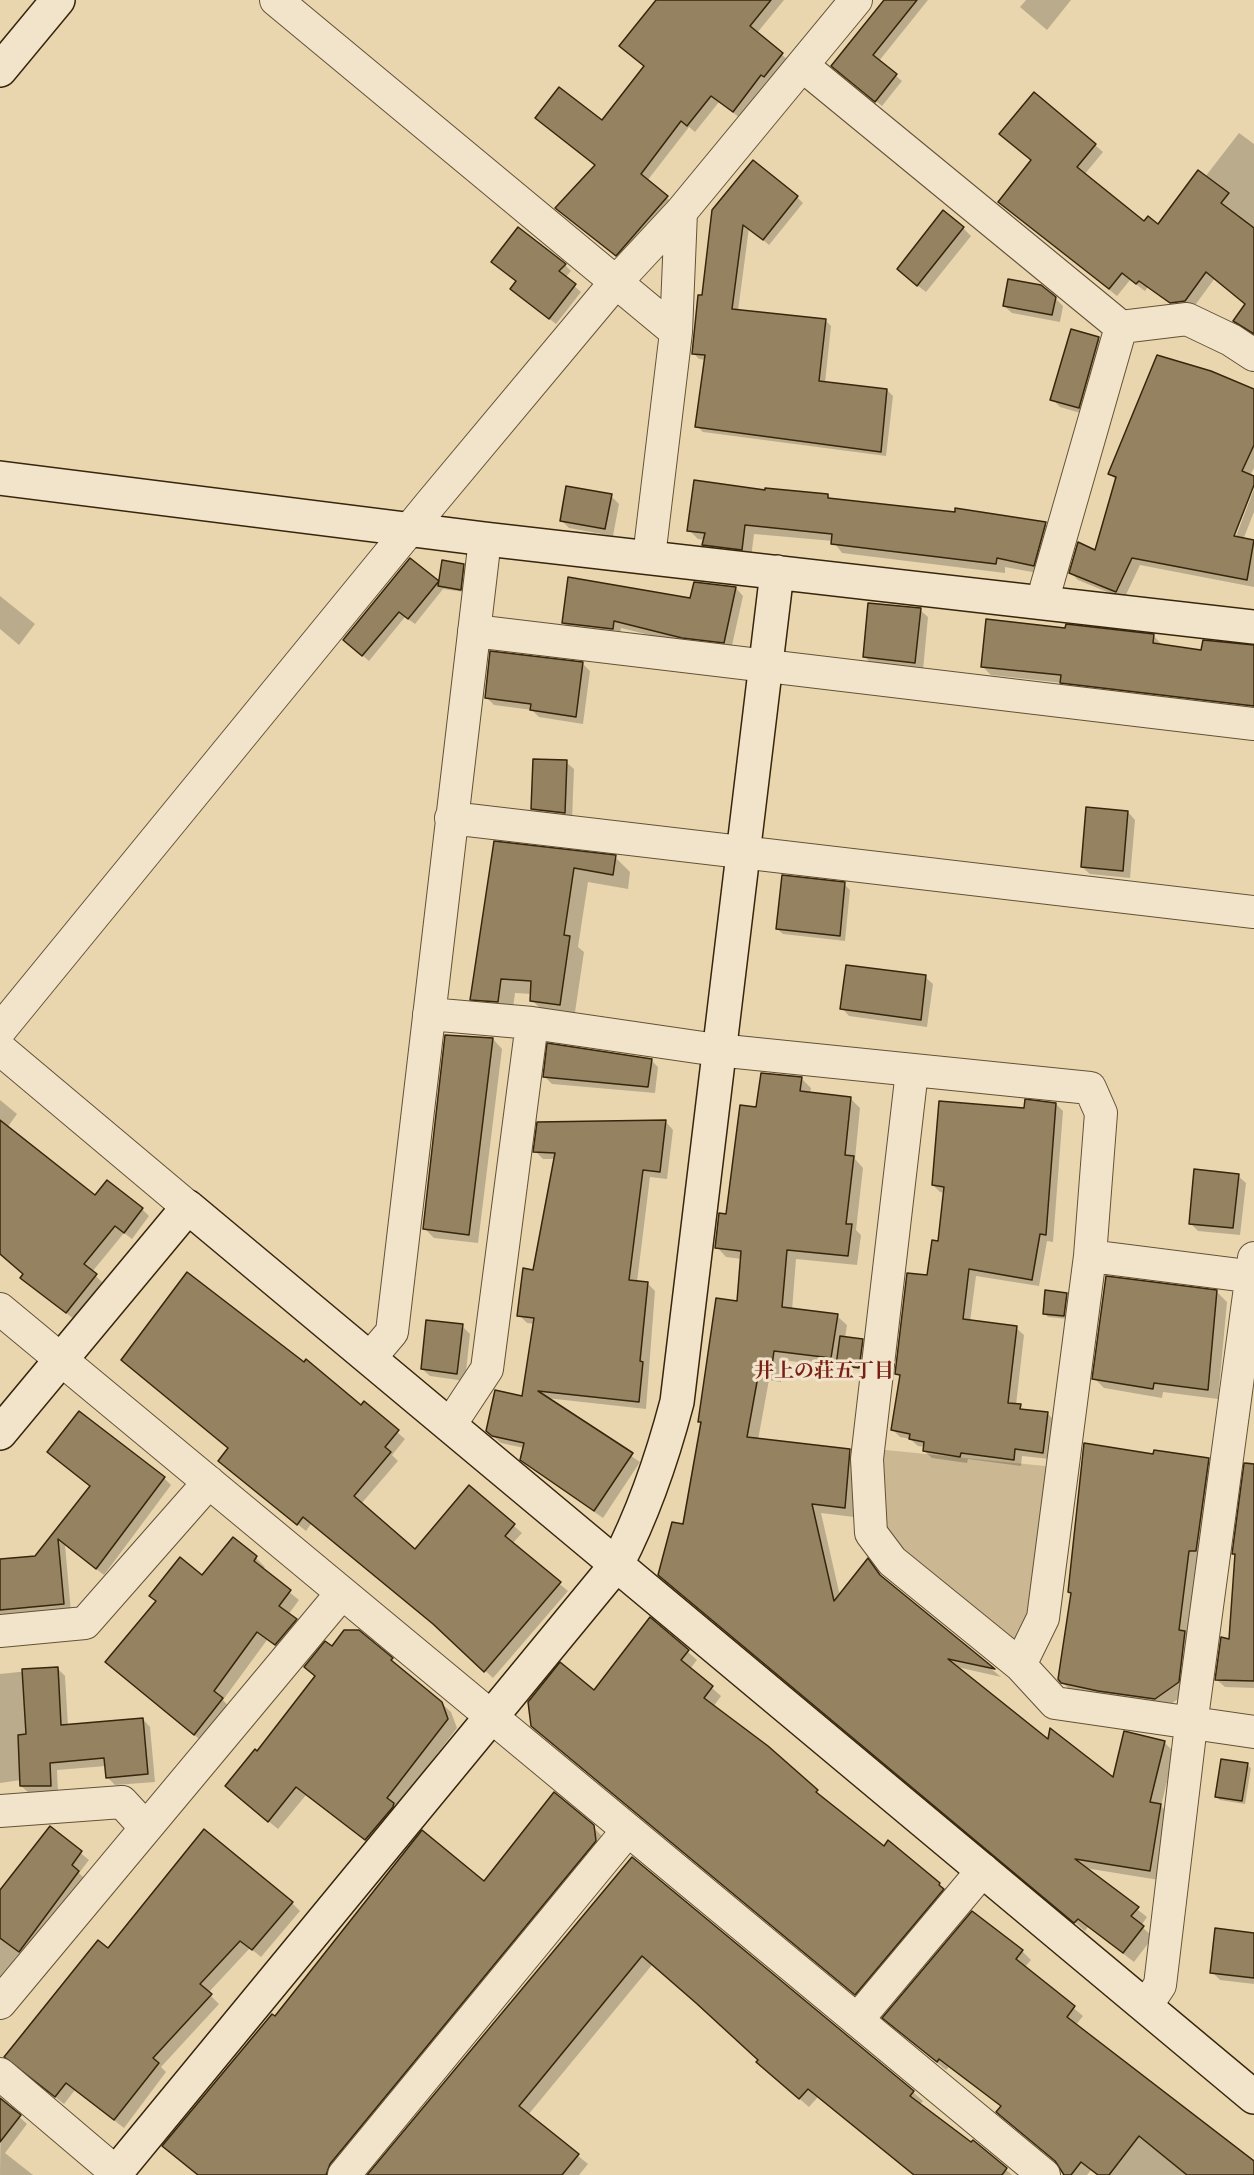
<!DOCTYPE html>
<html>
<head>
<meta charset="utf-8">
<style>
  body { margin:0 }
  canvas { display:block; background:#e9d6af }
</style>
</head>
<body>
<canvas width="1254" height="2175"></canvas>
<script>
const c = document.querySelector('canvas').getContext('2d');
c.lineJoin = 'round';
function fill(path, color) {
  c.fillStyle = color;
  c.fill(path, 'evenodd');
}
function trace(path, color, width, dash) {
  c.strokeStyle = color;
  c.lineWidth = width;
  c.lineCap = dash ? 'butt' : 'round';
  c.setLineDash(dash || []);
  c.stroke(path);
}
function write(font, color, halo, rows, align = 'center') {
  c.font = font + ' "IM FELL Great Primer","Noto Serif JP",serif';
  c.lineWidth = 6;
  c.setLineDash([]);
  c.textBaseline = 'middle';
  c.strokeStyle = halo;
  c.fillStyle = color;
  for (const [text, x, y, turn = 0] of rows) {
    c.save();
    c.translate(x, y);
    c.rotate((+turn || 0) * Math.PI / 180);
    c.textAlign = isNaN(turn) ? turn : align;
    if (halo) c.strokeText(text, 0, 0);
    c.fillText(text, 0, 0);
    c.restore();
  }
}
const green = new Path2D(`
  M876,1449l179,18 -19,148 -21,39 -116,-98 -20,-29z`);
const shadow = new Path2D(`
  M657,0h127l-27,33 32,28 -17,22 -4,-3 -28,38 -21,-16 -24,30 -6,-5 -42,54 27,23 -50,57 -60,-46 32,-49 -59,-48 65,4 43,-55 -17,-14z
  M885,0h43l-49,61 23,20 -20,25 -43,-35z
  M1026,0h45l-24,30 -27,-23z
  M1239,133l15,11v192l-19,-15 12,-16 -32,-27 -22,30 -14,2 -31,-23 -3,4 -15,-11 -13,16 -117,-94 95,-57 8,7 -19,23 60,49 15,2 46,-49z
  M797,197l6,6 -34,42 -20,-17 -11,83 87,9 6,6 -6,57 62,7 6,6 -7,60 -183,-24 -6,-6 9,-66 -7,-1 -6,-6 21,-142z
  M963,228l8,8 -45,56 -20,-15z
  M518,229l47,36 6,6 -6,7 16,14 -25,32 -38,-29z
  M1055,298l8,8 -3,16 -48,-9 -8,-7z
  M1099,339l7,7 -19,69 -27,-8 -8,-8z
  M1254,391v77l-4,8 4,5 -24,62 3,1 21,-55v23l-11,28 11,2v45l-114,-22 -16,34 -46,-19 -7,-7 25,-21 21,-71 -7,-7z
  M767,492l61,3 4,5 213,24 10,9 -12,41 -38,-7v6l-163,-20 -9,-12 -79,-7 -3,24 -38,-4 -9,-9 1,-5 -7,-1 -9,-9z
  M611,496l8,8 -6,32 -44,-8 -8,-8z
  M410,560l30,24 23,-18 4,3 -3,23 -21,-3 -28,35 -10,-7 -36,44 -18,-15z
  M736,588l7,8 -12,54 -40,-5 -70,-17 -1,8 -49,-5 -8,-8 128,-23z
  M0,596l35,28 -16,21 -19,-16z
  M920,610l8,7 -5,53 -51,-6 -8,-8z
  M1067,630l87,6 9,10 40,5 51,-5v67l-183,-22 -8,-8 -72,-8 -9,-9z
  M583,664l7,7 -7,53 -44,-7 -7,-7 -38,-5 -8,-8z
  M566,762l8,7 -2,51 -32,-4 -8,-7z
  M1128,812l7,8 -5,58 -40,-4 -8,-7z
  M495,843l120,14 15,15 -2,17 -40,-7 -10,65 6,5 -10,67 -27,-4 -15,-15v-6l-17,-1 -3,23 -26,-2 -14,-15z
  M844,884l6,6 -5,51 -62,-7 -6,-5z
  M925,977l8,7 -6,43 -78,-11 -7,-8z
  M493,1039l9,10 -24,194 -44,-5 -10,-10z
  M651,1060l7,7 -3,26 -103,-9 -7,-7z
  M801,1078l10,10 -1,6 40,4 10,10 -5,51 8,9 -7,62 5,5 -4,30 -61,-6 -4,51 45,6 10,9 -2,13 17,3 4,3 -3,23 -22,-3v3l21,4 -79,-11 -2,22 -12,-2 -11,60 91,11 10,10 -5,56 -33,-4 19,83 28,-35 18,20 115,96 -44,-10 92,75 65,38 50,-38 10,10 -13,54 9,9 -11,65 -74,-12 62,49 -6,9 12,11 -19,25 -46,-35 -3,4 -415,-346 32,-161 -2,-3 39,-118 3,-44 -16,-2 -9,-10 41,-138z
  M0,1100l17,14 -10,14 89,69 46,12 7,7 -17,23 -8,-6 -32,39 11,11 -28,37 -45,-35 -5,-10 -25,-21z
  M1056,1104l7,7 -10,131 -6,-1 -8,45 -63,-10 -6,46 46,6 8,7 -8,70 9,6 23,3 7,7 -5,38 -28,-3 -1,10 -53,-7 -1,4 -35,-5 -8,-7 1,-4 -7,-1 -8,-7 -10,-2 -7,-7 8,-52 -4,-5 43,-130 5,-50 -5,-1 -7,-7 92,-75z
  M666,1122l7,8 -6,49 -17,-2 -13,105 10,1 8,8 -9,118 -100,-11 94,64 -37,56 -73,-51 -8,-7 2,-12 -23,-5 -14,-12 36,-33 12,-74 -8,-1 -8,-8 15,-44 21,-112h-12l-8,-8z
  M1238,1176l8,7 -6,52 -42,-4 -8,-8z
  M1217,1292l10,10 -9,97 -55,-7 -1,6 -58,-10 -10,-10z
  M1066,1295l4,3 -3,21 -19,-2 -4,-4z
  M462,1326l8,8 -5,47 -35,-5 -8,-7z
  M364,1404l41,35 -13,16 6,6 -37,43 54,47 54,-64 53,46 -10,11 56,47 -75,87 -51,-47 -131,-107 -5,7 -79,-63z
  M1155,1456l53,4 10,9 -30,223 -23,16 -93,-16 -13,-13 14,-84 -4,-3z
  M1246,1462l8,1v225l-29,-1 -8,-7 13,-40 6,-85 -2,-2z
  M164,1478l7,7 -67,90 -39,-30 6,67 -71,6v-57l36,-3 56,-71z
  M256,1558l9,9 -3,3 37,30 -11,15 17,14 -20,24 -18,-13 -44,60 8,9 -27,34 -88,-72 86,-94z
  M650,1619l47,41 -7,9 31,27 -8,11 171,141 55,36 9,9 -83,110 -323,-268 52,-43z
  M359,1632l82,71 10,9 6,16 -61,80 -21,40 -69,-53 -28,34 -42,-34 22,-42 58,-76 -10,-10z
  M57,1668l8,8 3,50 75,-7 7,8 5,55 -40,3 -8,-8 -1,-11 -49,4 1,23h-29l-8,-7v-6l-21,3v-109z
  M1247,1765l4,3 -6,36 -25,-4 -4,-3z
  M593,1827l10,10 -264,338h-141l77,-157 209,-135z
  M50,1828l39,32 -10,13 7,7 -86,101v-89z
  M632,1859l281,233 10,9 -3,4 52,39 1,-2 39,33h-98l-96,-78 -9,10 -42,-36 -7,-11 -53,-48 -55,-47 -124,150 60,49 -9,11h-210z
  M292,1903l8,8 -39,46 -11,-9 -42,45 11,11 -58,63 5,5 -42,56 -49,-38 -11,14 -50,-39 94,-115z
  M1254,1934v50l-34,-4 -8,-8z
  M1022,1951l9,9 -6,7 58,49 -8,10 179,137v12h-156l-7,-5 -4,5h-22l-7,-12 -56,-56 -53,-40 -3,3 -53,-44z
  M1,2100l26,24 -22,29 28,22h-33z`);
const building = new Path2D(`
  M656,0h115l-21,26 33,27 -19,24 -3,-2 -28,37 -22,-16 -24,30 -6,-5 -40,53 27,22 -52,60 -61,-48 40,-43 -60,-47 24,-31 43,33 42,-54 -25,-20z
  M884,0h33l-44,55 24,19 -22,28 -44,-36z
  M1034,92l62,52 -19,23 67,54 4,-5 10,8 40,-54 31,23 -8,10 33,25v106l-21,-13 12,-17 -39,-32 -21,29 -15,2 -31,-22 -3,3 -14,-11 -13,16 -111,-87 33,-42 -32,-26z
  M753,160l45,36 -35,44 -20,-15 -11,84 94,10 -7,62 68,8 -6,63 -186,-25 10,-72 -13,-1 6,-59h4l10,-85z
  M943,210l21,17 -47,59 -20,-17z
  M518,227l48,37 -7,7 17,13 -27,35 -39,-30 6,-8 -25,-19z
  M1008,279l33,6 15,12 -4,18 -49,-9z
  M1071,329l28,8 -20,71 -29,-8z
  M1157,355l54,16 43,18v56l-12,26 12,5v9l-20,51 20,4 -7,40 -115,-22 -16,34 -47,-19 9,-31 17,8 21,-73 -8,-3z
  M694,480l71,10v-2l63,6v4l127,14v-4l91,14 -12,44 -37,-8 -1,6 -165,-20 1,-10 -87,-9 -3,25 -40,-5 3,-12 -18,-2z
  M566,486l46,8 -7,35 -45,-8z
  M410,558l29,23 -31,38 -9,-7 -37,44 -19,-16z
  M442,560l22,4 -3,26 -23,-4z
  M568,577l122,21 4,-16 42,5 -12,56 -42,-5 -68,-17 -1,8 -51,-6z
  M868,603l53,5 -6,55 -52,-6z
  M986,619l79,9 1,-4 88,10 -1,9 48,7 2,-10 51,5v61l-194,-23 1,-8 -80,-8z
  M490,651l93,11 -7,55 -46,-7 1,-6 -46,-6z
  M533,759l34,1 -2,53 -34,-4z
  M1086,807l42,4 -5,60 -42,-4z
  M494,841l122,14 -3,20 -39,-7 -10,67 6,1 -10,69 -30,-4 1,-20 -30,-2 -3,23 -28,-2z
  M782,875l63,7 -5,54 -64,-7z
  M846,965l80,10 -5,45 -81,-11z
  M445,1035l48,3 -24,197 -46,-6z
  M547,1043l105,16 -4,28 -105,-10z
  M761,1073l41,4 -2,14 51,6 -6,58 9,1 -8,68h6l-4,32 -61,-6 -5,57 56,7 -7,44 -57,-7 -3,22 -12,-2 -12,66 103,12 -5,59 -33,-4 22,97 34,-43 12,17 115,94 -47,-10 100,80 2,-11 63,49 11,-46 41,10 -15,61 11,2 -11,67 -75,-12 64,48 -8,9 13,10 -21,27 -45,-34 -4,4 -416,-348 14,-53 11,2 18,-102h-3l18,-124 21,3 4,-50 -26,-3 4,-35 7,1 14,-109 16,2z
  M1025,1099l31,4 -10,132 -6,-1 -8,46 -63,-11 -6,50 54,7 -9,77 13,1 -1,5 28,3 -5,41 -28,-4 -1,11 -53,-7 -1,4 -37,-6 1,-9 -15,-3 1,-5 -19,-4 9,-55 -5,-1 12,-101 20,2 5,-35 6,1 6,-54 -12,-2 7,-84 85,7z
  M0,1120l95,75 12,-15 36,28 -19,25 -9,-7 -31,38 13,10 -31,39 -46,-35 3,-4 -23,-20z
  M666,1120l-6,52 -17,-2 -14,110 19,2 -8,79 3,1 -4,40 -101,-11 95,62 -39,58 -74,-51 4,-17 -32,-7 -6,-5 9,-41 27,6 12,-78 -17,-2 6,-48 10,2 22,-117 -22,-1 4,-30z
  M1194,1169l45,5 -6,54 -44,-4z
  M187,1272l117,90 2,-3 55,46 3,-4 35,29 -14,17 6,5 -37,44 61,53 54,-64 46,39 -10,12 56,46 -77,90 -51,-48 -130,-107 -6,8 -79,-64 10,-13 -107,-88z
  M1106,1276l111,14 -9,100 -54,-7 -1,6 -61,-10z
  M1045,1290l22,3 -3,23 -21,-2z
  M426,1320l37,4 -6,50 -36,-5z
  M840,1336l23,3 -4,29 -23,-3z
  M79,1411l86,66 -69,92 -38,-30 6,65 -64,6v-51l35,-3 55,-70 -43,-34z
  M1084,1443l69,11 1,-4 55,8 -13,93h-7l-10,79 6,1 -6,51 -24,17 -57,-8 -37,-8 -3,-4 13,-86 -3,-1z
  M1244,1463l10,1v217l-39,-1 6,-43 8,2 6,-85h-3z
  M233,1537l24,19 -3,5 37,29 -12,16 18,13 -22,26 -18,-13 -43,59 9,7 -29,37 -89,-73 51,-61 -7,-5 31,-39 22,18z
  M650,1617l39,33 -8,10 32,26 -9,12 64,48 50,44 -2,2 68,54 4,-6 52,43 -1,2 5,4 -89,106 -324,-269 -3,-24 32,-40 34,28z
  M344,1630h15l34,28 -2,2 51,42 6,17 -61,79 7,5 -1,4 -28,33 -69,-53 -28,35 -43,-36 30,-37 2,2 58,-75 -11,-9 21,-26 7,5z
  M58,1667l3,58 82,-7 5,56 -42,4 -2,-20 -54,5 1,23h-31l-2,-51 8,-1 -4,-65z
  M1221,1759l27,4 -6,38 -27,-4z
  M554,1792l40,33 2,16 -266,323 -4,11h-128l-36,-29 110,-132 3,2 147,-186 62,51z
  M50,1826l32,25 -10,14 7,6 -60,81 -19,-14v-48z
  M204,1829l89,73 -41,48 -12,-9 -40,43 12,10 -59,64 6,5 -45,57 -48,-37 -11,14 -51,-40 94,-117 10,8z
  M632,1857l282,234 -4,5 61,46 2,-2 34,28 -5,7h-88l-106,-86 -9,10 -43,-37 2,-2 -62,-57 -54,-47 -123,150 60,48 -17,21h-195z
  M972,1911l51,39 -7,9 59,47 -8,11 187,144v14h-67l-48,-39 -30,39h-11l-17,-13 -10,13h-7l-9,-14 -59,-49 5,-6 -62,-47 -2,3 -55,-44z
  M1215,1928l39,5v45l-44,-5z
  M0,2098l21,17 -21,27z`);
const street = new Path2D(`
  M276,0l400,332 -27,225
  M803,66l318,261 -79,275
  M1121,327l66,-8 44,21 23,15
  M676,332l5,-120
  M474,631l780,93
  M451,818l803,94
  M429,1014l103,9 185,27 373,38 11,25 -11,143 -47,362 -23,47
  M0,1030l432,-528 183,-219 66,-71 175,-212
  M0,1049l188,158
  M912,1071l-45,388 4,74 21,28 128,104 35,38 199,29
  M1090,1256l164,21
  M0,1309l1044,866
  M370,1358l22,-26 93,-793
  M450,1425l37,-56 45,-346
  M0,1631l85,-8 124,-141
  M0,1811l122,-9 24,26
  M0,2003l342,-410
  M1146,2006l14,-21 31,-260 63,-467
  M857,2020l126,-150
  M0,2074l119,101
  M344,2175l284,-345`);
const secondary = new Path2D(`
  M0,70l58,-70
  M0,478l485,61 769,88
  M0,1433l188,-226 1066,890
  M114,2175l503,-611c27,-52 45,-105 60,-162l100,-830`);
const neighbourhoodNames = [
  ["井上の荘五丁目",824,1372]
];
fill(green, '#cbb893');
fill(shadow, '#0003');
fill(building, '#948261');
trace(building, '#38260c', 1.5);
trace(street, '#645235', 34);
trace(secondary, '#38260c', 36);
trace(street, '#f1e4cb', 32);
trace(secondary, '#f1e4cb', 33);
write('bold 20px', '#7a1f14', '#f1e4cb', neighbourhoodNames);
</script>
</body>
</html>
